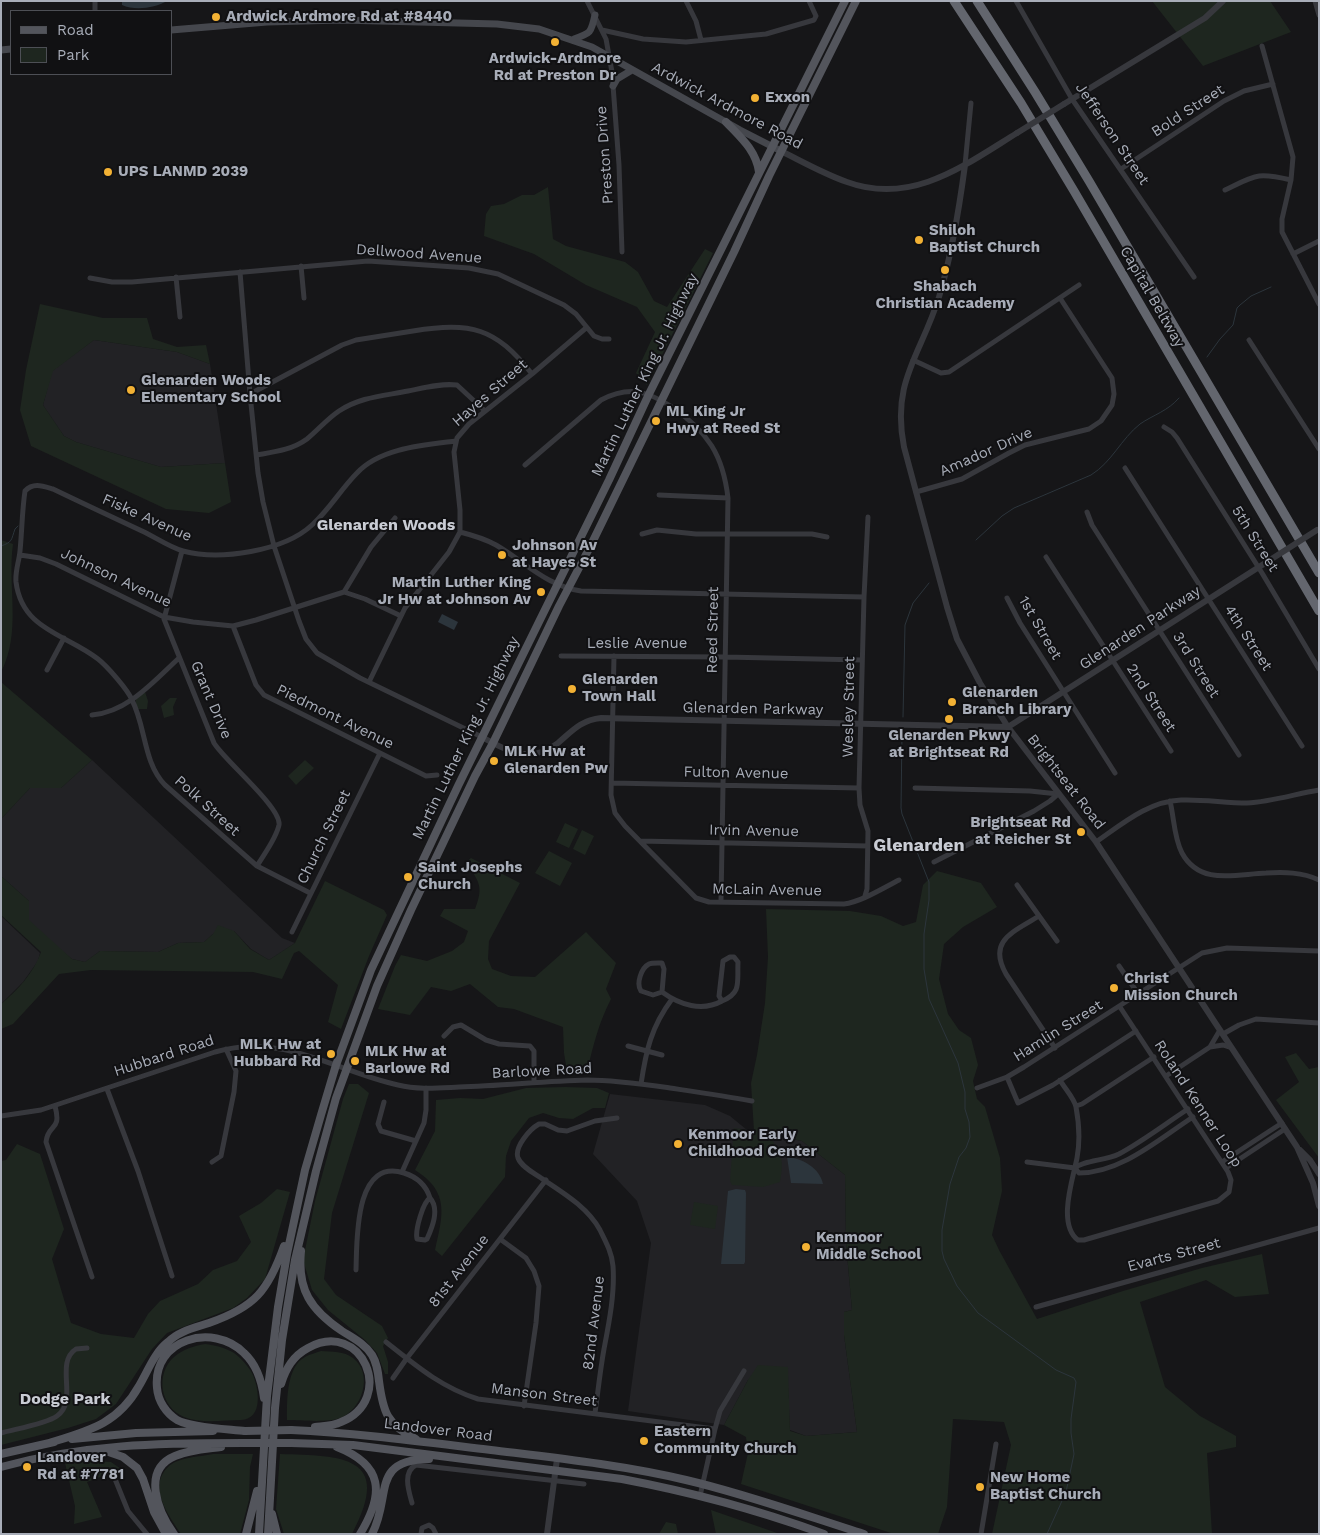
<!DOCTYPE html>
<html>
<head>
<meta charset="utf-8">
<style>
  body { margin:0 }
  #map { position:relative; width:1320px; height:1535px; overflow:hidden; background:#161618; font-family:"Work Sans",sans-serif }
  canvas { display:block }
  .frame { position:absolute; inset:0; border:2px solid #a8adb8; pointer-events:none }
  .legend { position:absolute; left:10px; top:10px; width:162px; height:65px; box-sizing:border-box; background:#111113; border:1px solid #4d4f55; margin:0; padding:6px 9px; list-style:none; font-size:15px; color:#a8adb8 }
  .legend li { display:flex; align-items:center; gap:10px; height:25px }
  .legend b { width:25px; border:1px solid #4d4f55 }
</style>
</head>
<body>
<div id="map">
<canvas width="1320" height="1535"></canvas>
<div class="frame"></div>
<ul class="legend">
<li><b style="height:6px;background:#53555c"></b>Road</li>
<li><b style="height:14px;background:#1e261f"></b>Park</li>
</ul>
</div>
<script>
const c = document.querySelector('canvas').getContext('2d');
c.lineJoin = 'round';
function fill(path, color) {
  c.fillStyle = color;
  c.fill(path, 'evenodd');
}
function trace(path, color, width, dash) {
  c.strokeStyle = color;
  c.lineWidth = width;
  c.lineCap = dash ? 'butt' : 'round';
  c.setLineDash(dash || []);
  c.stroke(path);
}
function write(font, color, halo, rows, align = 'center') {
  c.font = font + ' "Work Sans",sans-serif';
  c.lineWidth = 4;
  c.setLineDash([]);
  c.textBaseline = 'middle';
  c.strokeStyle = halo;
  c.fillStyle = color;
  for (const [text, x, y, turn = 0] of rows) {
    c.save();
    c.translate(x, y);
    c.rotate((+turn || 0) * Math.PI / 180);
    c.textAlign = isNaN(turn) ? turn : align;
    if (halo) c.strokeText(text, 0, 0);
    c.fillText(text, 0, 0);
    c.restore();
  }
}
const built = new Path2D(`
  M94,340l83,12 33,12 15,99 -64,4 -85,-25 -12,-6 -21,-31 9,-34z
  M92,760l190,178 13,5 -26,17 -18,-11 -17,-18 -21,3 -9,8 -26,1 -20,9 -58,-1 -15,11 -13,-3 -20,-16 -24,-23 1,-19 -28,-25v-57l29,-31h31z
  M1,916l39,37 -2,8 -15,21 -22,22z
  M610,1094l95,11 25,11 17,14 55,11 43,34 1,68 6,67 -8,2v23l13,97 -51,4 -16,-6 -3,-63 -39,13 -24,45 -96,-14 23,-168 -14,-42 -44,-47z`);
const green = new Path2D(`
  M1152,1h118l21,31 -88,34z
  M548,187l5,52 13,7 59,16 13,10 16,29 13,6 38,-58 8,4 -66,132 -11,-12 19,-41 -18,-25 -51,-22 -52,-31 -50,-18 2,-22 5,-8 13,-2 18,-9h12z
  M40,304l63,14h44l6,21 24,8 29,-2 4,19 -33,-12 -83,-12 -41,31 -10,34 21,31 12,6 85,25 64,-4 6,39 -22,11 -43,-4 -135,-63 -11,-36 6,-40z
  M1,540l12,4c-6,43 9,88 -12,128z
  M1,682l91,78 -31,28h-31l-29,31z
  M145,692l3,9 -1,8h-9l-2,-2v-9z
  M170,698h7l-4,9 1,8 -10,3 -3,-12z
  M305,760l9,8 -18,17 -8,-9z
  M565,823l13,6 -9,19 -13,-6z
  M582,830l12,6 -9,19 -12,-6z
  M549,851l23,12 -12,23 -25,-13z
  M471,858l49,25 -31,58 -1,18 4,10 19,7 24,1 51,-45 30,31 -10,26 5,10c-12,23 -18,47 -24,73l-20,-1 -3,-18 -1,-26 -49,-18 -16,-2 -28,-23 -19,7 -20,-4 -21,28 -32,-6 17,-43 6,-11 26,6 25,-10 12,-9 4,-11 -28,-15 4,-7h31c9,-23 4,-27 -9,-47z
  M937,871l44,12 16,24 -34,20 -19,17 -5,35 9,35 11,16 12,8 7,27 -5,16 4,18 8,8 15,51 2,33 -10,44 7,15 38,69 86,-28 79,-23 60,-14 7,40 -34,3 -29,-17 -66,22 25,85 35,29 36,20v11l-29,6 5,81h-220l19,-89 -7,-23 -51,-3 -6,88 -9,27h-44l-153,-50 7,-31 -2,-16 -22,-12 24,-45 10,-15 30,2 2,64 16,5 51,-4 -13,-97v-23l8,-2 -6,-67 -1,-68 -43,-34 -33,-7c11,21 16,22 11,48l-17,5 -31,-2 -2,-4 4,-53 20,3 -3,-48 6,-28 8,-52 3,-46 -2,-48 84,2 31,5 22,10 13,-4 7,-37z
  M1,876l28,25v19l43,39 13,3 15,-11 58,1 20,-9 26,-1 9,-8 5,-9 16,6 16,18 19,11 26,-17 30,-62 59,29 3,5 -18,41 -28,73 -13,-7 10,-37 -39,-34 -5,2 -12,26 -29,-7 -162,-2 -32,4 -46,50 -12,5v-25c17,-14 33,-32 40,-52l-40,-37z
  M1296,1053l13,16 10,-2v91l-43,-58 23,-18 -14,-25z
  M349,1084h9l11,9 -37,120 -8,66 12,16 46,31 6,12 -5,8 5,16v12h-3l-8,-21 -12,-13 -37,-30 -16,-20 -9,-30 12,-59 28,-102z
  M565,1087l32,1 12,5 -4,15h-12l-20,11 -14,-1 -16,-5 -14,5 -18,23 -5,15 -1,21 -63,79 -7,-6c8,-35 15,-58 -20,-80l20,-39 1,-31 24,-2 23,1 43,-11z
  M17,1144l23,10 24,75 -12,30 19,64 30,11 33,4 14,-24 12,-13 38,-17 15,-14 24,-9 14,-19 -12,-26 22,-13 16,-14 13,3 -25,87 -18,19 -14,10 -66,25 -15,16 -36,55 -20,15 -28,9 -67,17v-284l5,-1z
  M694,1202l24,4 -3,23 -25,-4z
  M205,1344c10,1 21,4 29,9 7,5 14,13 18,20 7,14 12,46 -11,47 -18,0 -40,4 -57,-3 -24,-10 -29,-43 -10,-60 9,-8 20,-11 31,-13z
  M321,1351c11,1 23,0 32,7 21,16 9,52 -13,60 -13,5 -39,2 -53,2 0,-18 -1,-53 18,-63 5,-3 11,-4 16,-6z
  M213,1454h40l-3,13 -1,33 -9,34h-59c-12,-18 -34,-47 -13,-67 10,-10 31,-10 45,-13z
  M280,1454c62,2 114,1 72,80h-68l-8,-25z
  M89,1461l22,1 10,7 -34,13 15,35 -28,7 1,-18 -10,-43z
  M711,1510l69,24h-64z
  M666,1522l10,2 2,10h-19z`);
const water = new Path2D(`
  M122,1h45c-12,7 -32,10 -45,4z
  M442,614l16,8 -4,8 -16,-8z
  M787,1157c15,1 33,11 36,27l-32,-1z
  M736,1189l9,1 1,3 -1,69 -1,2h-23l7,-73z`);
const stream = new Path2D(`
  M1207,357l13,-18 13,-14 4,-17 3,-3 11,-9 20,-9
  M976,540l26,-24 12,-8 77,-33c21,-13 30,-36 49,-51 13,-9 28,-13 39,-26
  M1,546c12,-4 10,-6 14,-17l3,-3
  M903,717l2,-92 8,-22 16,-20
  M902,733l-1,75 1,6 27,68v18l-5,34v35l5,30 29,64 7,29v17l4,13 1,15 -4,11 -7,9 -9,27 -8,46v21l2,8 13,27 21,27 78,57 18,8 2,4 -5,37v14l3,21 -8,38 -19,42`);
const minor = new Path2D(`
  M95,1v10
  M587,1l19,38 6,33 7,93 3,87
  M686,1l10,20 5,19
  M1016,1l56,98 122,178
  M1315,1l4,14
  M602,30l41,9 43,3 80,-8 48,-14 2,-4 -7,-15
  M1262,46l31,111 -2,23 -9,39v13l37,72
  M965,165l6,-62
  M1121,169l103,-68 20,-10 29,-7
  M1225,190c31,-15 32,-18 66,-10
  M1293,254l26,-13
  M301,266l3,32
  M240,272l10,122 8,79 5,29 11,44 25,75 7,18 11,14 43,25 122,59
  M176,277l4,40
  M90,278l22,4h20l236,-21 101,7 29,6 66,31 12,9 18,22 8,3h7
  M1249,340l70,109
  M913,360l28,13 8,-1 130,-87
  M250,394l92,-49 14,-5c19,-3 38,-6 57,-9 58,-9 82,-4 119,43
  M1164,427l8,5 5,6 85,135 57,96
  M257,455c17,-3 35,-5 50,-16 11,-9 20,-20 32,-28 21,-14 44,-15 69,-20 15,-3 33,-8 49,-6l28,26
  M525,465l76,-65c27,-14 45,-10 71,7 36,25 51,48 56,91l-7,403
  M1125,468l177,278
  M916,492l46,-13 47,-26 16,-8 64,-16 12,-8 11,-16 2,-11 -2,-16 -52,-80
  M659,495l69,3
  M1087,512l5,13 147,230
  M460,532c12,3 25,7 36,13 29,17 51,41 85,46l283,6
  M642,534l15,-4 39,4h116l15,3
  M182,551l-18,68 50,124c10,17 68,65 65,82 -3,14 -15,29 -22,41
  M20,555l20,3 16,6 108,53 29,5 40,4 23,-6 88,-28 21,7 36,17
  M1046,557l125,194
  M344,592l27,-45 24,-29
  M1007,598l13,25 95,150
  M233,626l23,59 8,10 162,81 11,-1
  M561,656l164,1 137,3
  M614,656l-3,139 4,18 10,13 71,72 13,4 135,2c17,-2 39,-16 55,-24
  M47,670l17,-32
  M369,682l36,-74 44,-56 11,-20v-22l-6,-58 3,-14 12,-14 63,-50 54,-46
  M92,715c36,-3 62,-34 87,-57
  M612,783l247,5
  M915,788l115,3 28,3
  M1170,801c4,16 4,37 12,52 18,33 54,21 84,20 18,-1 36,-1 53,7
  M640,841l228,5
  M1096,842c26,-18 53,-41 85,-42 22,-1 44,3 66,3 24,-1 48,-9 72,-13
  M934,862l100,-51 16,-10 8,-7
  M1017,885l40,56
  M310,893l-53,-27 -92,-81c-22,-23 -19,-58 -33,-85 -4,-10 -25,-34 -34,-41 -32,-25 -76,-29 -82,-77 -1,-11 3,-20 4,-31 2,-20 2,-40 5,-60 8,-9 18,-5 28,-2 29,14 59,28 89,42 13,6 27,16 41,20 37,10 101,0 129,-26 17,-15 29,-36 45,-52 23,-25 67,-28 99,-32
  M865,896l2,-7 1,-58 -8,-26 -1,-17 5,-191 4,-80
  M1039,916c-25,16 -52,24 -33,58l49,74
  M292,932l88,-179
  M730,957h4l4,5c-1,20 4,31 -16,39l-3,-5 4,-35z
  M658,963h4l2,6 -2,23 -9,3 -12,-4c-5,-7 0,-23 8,-27 2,-1 8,-1 9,-1z
  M1119,966l20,29
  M662,992c18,13 40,20 60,9
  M1223,1034l16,-9 17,-6 63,4
  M444,1036l9,-9 8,-2 25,15 13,4 31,2 4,5v31
  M628,1046l34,9
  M1210,1047l10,-17
  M1166,1076l44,-29 13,-2 9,3
  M1007,1077l11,26 35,-18 83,-54
  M1060,1080c5,9 14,18 16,27 3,16 4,35 1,51 -4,21 -20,66 1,82h6l134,-39 11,-9 2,-12 -3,-8 -108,-165
  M641,1084c5,-33 10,-57 31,-85
  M977,1088l30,-11 17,-10 178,-114 25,-5 92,3
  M107,1089l31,82 34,105
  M384,1102l-6,22 3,7 35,10
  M55,1106c7,26 -7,17 -9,36l46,135
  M1076,1106l6,-2 72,-47
  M1,1116l40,-6 174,-58c68,-20 120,19 183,33 20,5 40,3 61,2 42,-1 85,-6 128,-7 28,0 55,4 83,8 27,4 55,8 82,13
  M212,1162l9,-6 13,-64 2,-21 -10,-22
  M1027,1162l48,6 4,5c42,0 80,-34 114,-56
  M1222,1162l60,-39
  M1075,1168c9,-8 30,-7 44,-14 24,-13 46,-30 69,-45
  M1226,1168l59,-39
  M402,1172l22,-49 2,-13v-22
  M430,1198c10,11 2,30 -3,41l-2,1 -8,-1c-2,-9 6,-37 13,-41z
  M500,1239l26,19 8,13 5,15 -3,37 -12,83
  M356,1270c1,-28 -2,-113 48,-97 13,4 22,12 26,25
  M1036,1307l283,-79
  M386,1342c29,23 56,46 92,57l237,30
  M393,1378l14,-20 139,-178
  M595,1413c3,-21 5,-42 9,-64 5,-26 11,-56 9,-83 -1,-13 -7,-24 -13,-36 -12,-22 -35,-36 -56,-50 -8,-6 -22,-12 -26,-22 -4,-11 12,-29 21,-34h6l13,6 9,1 28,-10 22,-3
  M1,1433c14,-4 45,-9 56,-17 22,-15 -3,-53 19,-67l11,-1
  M115,1479l13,32 19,23
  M700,1496l15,-67 5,-18 24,-40
  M412,1503c-3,-11 -10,-31 4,-38l168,19
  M421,1534l1,-6 7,-3 4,3 3,6
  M981,1534l15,-90`);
const tertiary = new Path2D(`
  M1064,104l141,-86 18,-17
  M781,151c22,11 43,23 66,31 65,24 118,-17 170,-49
  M965,165c-6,45 -13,89 -26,132 -18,58 -48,84 -35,150l43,160 10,32 23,44 28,44 88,115 201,305 16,36 6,23
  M482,737c26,15 49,27 76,6 14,-12 23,-23 43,-25l407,9 262,-167
  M1300,1150l10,10 9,14
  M547,1534l10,-75`);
const secondary = new Path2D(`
  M171,30l96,-8 74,-2 156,4 42,5 53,18 148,83 41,21
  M574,39c17,-6 17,-6 21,-24
  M1,50l10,-1
  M613,86l4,-7 15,-9`);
const primary = new Path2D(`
  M726,122c14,15 30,28 33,50
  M301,1251c-4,39 10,59 41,80 11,7 23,13 30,24 5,8 6,17 7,26 4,31 8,44 37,58
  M281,1384c5,-16 12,-28 27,-36 54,-30 89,51 33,74 -8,4 -17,4 -26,5
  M291,1430c67,3 133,12 200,20 65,8 131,15 195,30 60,14 118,35 178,54
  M245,1431c-18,-2 -53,-3 -68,-11 -11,-7 -19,-19 -20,-32 -5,-49 56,-66 87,-35 13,12 18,29 20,45
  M72,1439l64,-6 77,-2
  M49,1443c39,-12 69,-19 90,-57 9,-15 15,-33 29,-44 11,-11 26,-14 41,-19 46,-16 59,-32 75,-77
  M291,1443l62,2 269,34c69,13 136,31 202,55
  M337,1447c46,18 48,46 23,87
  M100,1449l23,8 14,11 6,11 11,33 12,22
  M1,1454l53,-12
  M1,1467c84,-23 157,-24 242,-24
  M272,1514l5,20
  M174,1534c-16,-22 -33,-64 1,-78 14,-6 31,-7 46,-9
  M246,1534l11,-43
  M259,1534l8,-138 11,-89 9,-53 18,-84 16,-55 15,-50 35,-95 87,-184 151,-306 40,-86 196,-393
  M268,1534l7,-126 7,-68 13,-80 21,-89 20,-73 41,-112 34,-76 64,-134 18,-33 66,-137 32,-61 143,-293 35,-76 87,-175
  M372,1534c20,-38 -2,-74 57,-75`);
const motorway = new Path2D(`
  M954,1l67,102 53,88 245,420
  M977,1l58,91 54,89 230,392`);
const tertiaryBridge = new Path2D(`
  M1017,133l47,-29
  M1270,560l47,-30`);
const primaryBridge = new Path2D(`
  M245,1431l46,-1
  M243,1443h48`);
const markers = [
  [216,17,5,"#f2b134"],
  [555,42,5,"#f2b134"],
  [755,98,5,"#f2b134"],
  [108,172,5,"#f2b134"],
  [919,240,5,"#f2b134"],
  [945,270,5,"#f2b134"],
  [131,390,5,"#f2b134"],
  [656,421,5,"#f2b134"],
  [502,555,5,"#f2b134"],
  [541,592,5,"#f2b134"],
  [572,689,5,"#f2b134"],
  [952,702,5,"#f2b134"],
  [949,719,5,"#f2b134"],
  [494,761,5,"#f2b134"],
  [1081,832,5,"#f2b134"],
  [408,877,5,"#f2b134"],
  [1114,988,5,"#f2b134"],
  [331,1054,5,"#f2b134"],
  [355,1061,5,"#f2b134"],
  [678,1144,5,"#f2b134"],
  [806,1247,5,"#f2b134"],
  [644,1441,5,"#f2b134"],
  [27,1467,5,"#f2b134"],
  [980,1487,5,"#f2b134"]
];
const poiNames = [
  ["Ardwick Ardmore Rd at #8440",226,17],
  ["Ardwick-Ardmore",555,59,"center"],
  ["Rd at Preston Dr",555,76,"center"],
  ["Exxon",765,98],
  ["UPS LANMD 2039",118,172],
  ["Shiloh",929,231],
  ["Baptist Church",929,248],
  ["Shabach",945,287,"center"],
  ["Christian Academy",945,304,"center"],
  ["Glenarden Woods",141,381],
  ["Elementary School",141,398],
  ["ML King Jr",666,412],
  ["Hwy at Reed St",666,429],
  ["Johnson Av",512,546],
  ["at Hayes St",512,563],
  ["Martin Luther King",531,583,"right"],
  ["Jr Hw at Johnson Av",531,600,"right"],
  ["Glenarden",582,680],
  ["Town Hall",582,697],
  ["Glenarden",962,693],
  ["Branch Library",962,710],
  ["Glenarden Pkwy",949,736,"center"],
  ["at Brightseat Rd",949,753,"center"],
  ["MLK Hw at",504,752],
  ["Glenarden Pw",504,769],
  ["Brightseat Rd",1071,823,"right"],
  ["at Reicher St",1071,840,"right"],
  ["Saint Josephs",418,868],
  ["Church",418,885],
  ["Christ",1124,979],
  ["Mission Church",1124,996],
  ["MLK Hw at",321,1045,"right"],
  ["Hubbard Rd",321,1062,"right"],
  ["MLK Hw at",365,1052],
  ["Barlowe Rd",365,1069],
  ["Kenmoor Early",688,1135],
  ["Childhood Center",688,1152],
  ["Kenmoor",816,1238],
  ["Middle School",816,1255],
  ["Eastern",654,1432],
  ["Community Church",654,1449],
  ["Landover",37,1458],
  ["Rd at #7781",37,1475],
  ["New Home",990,1478],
  ["Baptist Church",990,1495]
];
const streetNames = [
  ["Ardwick Ardmore Road",727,106,28],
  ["Bold Street",1188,111,-33],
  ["Jefferson Street",1112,134,56],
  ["Preston Drive",605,155,-94],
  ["Dellwood Avenue",419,254,4],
  ["Capital Beltway",1152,297,60],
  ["Martin Luther King Jr. Highway",645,375,-64],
  ["Hayes Street",490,393,-41],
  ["Amador Drive",986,452,-24],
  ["Fiske Avenue",147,518,24],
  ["5th Street",1255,539,58],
  ["Johnson Avenue",116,578,25],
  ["1st Street",1040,628,60],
  ["Glenarden Parkway",1140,628,-33],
  ["Reed Street",713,630,-89],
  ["4th Street",1248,638,57],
  ["Leslie Avenue",637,644],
  ["3rd Street",1196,665,58],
  ["2nd Street",1151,698,57],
  ["Grant Drive",211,700,67],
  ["Wesley Street",849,707,-89],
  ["Glenarden Parkway",753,709,1],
  ["Piedmont Avenue",335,717,26],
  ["Martin Luther King Jr. Highway",466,738,-64],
  ["Fulton Avenue",736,773,1],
  ["Brightseat Road",1066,782,52],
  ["Polk Street",207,806,42],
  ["Irvin Avenue",754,831,1],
  ["Church Street",324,837,-64],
  ["McLain Avenue",767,890,1],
  ["Hamlin Street",1058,1031,-32],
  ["Hubbard Road",164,1056,-18],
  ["Barlowe Road",542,1071,-3],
  ["Roland Kenner Loop",1198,1104,57],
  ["Evarts Street",1174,1255,-15],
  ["81st Avenue",459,1271,-52],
  ["82nd Avenue",594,1323,-83],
  ["Manson Street",544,1395,7],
  ["Landover Road",438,1430,7]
];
const neighbourhoodNames = [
  ["Glenarden Woods",386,525],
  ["Dodge Park",65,1399]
];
const quarterNames = [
  ["Glenarden",919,846]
];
fill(built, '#222225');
fill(green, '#1e261f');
fill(water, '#2c353c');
trace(stream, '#2c353c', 1);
trace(minor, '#37383d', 5);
trace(tertiary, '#37383d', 6);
trace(secondary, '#45474d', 7);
trace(primary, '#53555c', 8);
trace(motorway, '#63666e', 9);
trace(tertiaryBridge, '#37383d', 6);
trace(primaryBridge, '#53555c', 8);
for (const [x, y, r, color] of markers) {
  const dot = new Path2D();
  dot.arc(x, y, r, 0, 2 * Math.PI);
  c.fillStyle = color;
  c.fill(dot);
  trace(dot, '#111113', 2);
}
write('bold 15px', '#a8adb8', '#111113', poiNames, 'left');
write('15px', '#a8adb8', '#111113', streetNames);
write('bold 16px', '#c9ccd4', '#111113', neighbourhoodNames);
write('bold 18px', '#c9ccd4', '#111113', quarterNames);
</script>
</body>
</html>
